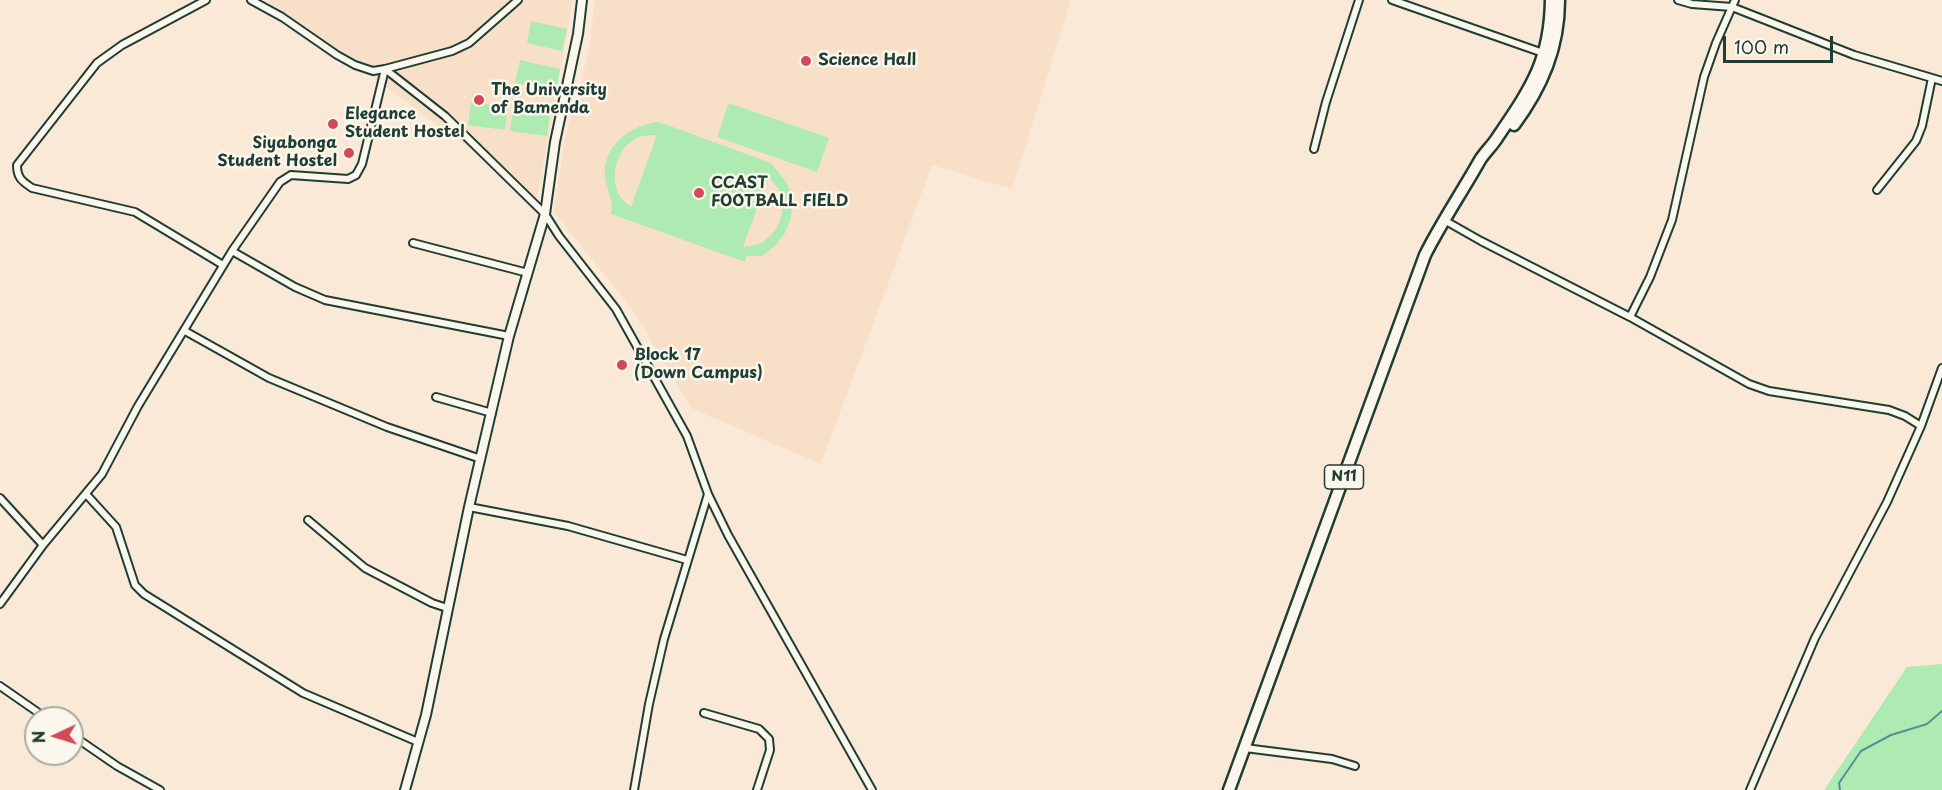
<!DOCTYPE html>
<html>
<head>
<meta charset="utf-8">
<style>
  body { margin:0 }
  #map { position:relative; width:1942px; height:790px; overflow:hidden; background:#f9e9d6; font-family:"Playpen Sans",sans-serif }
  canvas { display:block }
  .north { position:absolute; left:24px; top:706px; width:60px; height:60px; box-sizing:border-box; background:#fbf7ec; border:2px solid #a3ada2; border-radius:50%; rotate:266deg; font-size:16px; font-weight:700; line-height:24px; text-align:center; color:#1f3d34 }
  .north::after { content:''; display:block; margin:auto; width:21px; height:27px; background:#d1495b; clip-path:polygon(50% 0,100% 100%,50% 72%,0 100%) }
  .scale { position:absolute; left:1723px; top:36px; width:110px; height:27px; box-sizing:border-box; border:3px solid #1f3d34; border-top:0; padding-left:8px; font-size:18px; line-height:21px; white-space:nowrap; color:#1f3d34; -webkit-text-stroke:4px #fbf7ec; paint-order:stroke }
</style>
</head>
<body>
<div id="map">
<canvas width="1942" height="790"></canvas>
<div class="north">N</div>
<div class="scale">100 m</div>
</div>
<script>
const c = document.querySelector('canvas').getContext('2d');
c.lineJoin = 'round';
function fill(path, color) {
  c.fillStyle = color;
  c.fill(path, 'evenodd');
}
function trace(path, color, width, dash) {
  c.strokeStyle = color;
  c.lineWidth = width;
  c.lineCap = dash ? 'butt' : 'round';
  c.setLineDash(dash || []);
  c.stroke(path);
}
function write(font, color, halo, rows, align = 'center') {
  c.font = font + ' "Playpen Sans",sans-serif';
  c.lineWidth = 5;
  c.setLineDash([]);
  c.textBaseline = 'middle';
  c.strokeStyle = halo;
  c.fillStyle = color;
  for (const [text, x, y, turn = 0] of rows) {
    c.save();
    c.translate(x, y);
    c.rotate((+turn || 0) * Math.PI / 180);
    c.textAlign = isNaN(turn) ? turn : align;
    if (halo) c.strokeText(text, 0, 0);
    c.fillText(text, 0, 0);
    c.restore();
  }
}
const built = new Path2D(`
  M269,0h304l-36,197 -268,-195z
  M595,0h476l-59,189 -80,-24 -111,299 -130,-56 -58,-98 -79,-98 11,-74 24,-86z`);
const green = new Path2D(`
  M531,21l36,8 -5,22 -35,-8z
  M520,60l40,9 -4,22 -41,-8z
  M471,102l37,5 -3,23 -37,-5z
  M729,103l100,35 -12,34 -100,-35z
  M513,107l37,5 -3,24 -37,-5z
  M659,122l112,41 15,19 5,10 1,12 -1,13 -6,16 -9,12 -14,11h-15l-2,6 -134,-48c4,-12 -5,-24 -6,-37 -3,-31 26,-53 54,-55zM657,135l-26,72c-3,-3 -8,-6 -10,-9 -14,-20 -3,-57 22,-62 4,-1 10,-1 14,-1zM768,178c21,14 18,48 -3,62 -6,5 -14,6 -22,7z
  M1942,664v126h-118l83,-123z`);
const stream = new Path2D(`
  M1840,790l-1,-7 22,-32 30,-16 36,-11 15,-13`);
const minor = new Path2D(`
  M206,0l-84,45 -25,18 -80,102c0,13 5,16 15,23l103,24 88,53
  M251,0l31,17 55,38 18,10 18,6 12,-2 67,-18 17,-8 49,-43
  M1392,0l154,54
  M1678,0l14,4 40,3 122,48 88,26
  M385,69l60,47 100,98 14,22 57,73 71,127 21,58 20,41 144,255
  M1314,149l12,-47 33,-102
  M1877,190l39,-49 6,-15 10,-48
  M1444,220l37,21 149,76 119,67 20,7 120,19 16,6 16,10
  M413,243l115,30
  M232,251l63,36 30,13 184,36
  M1630,317l20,-40 22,-57 32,-143 12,-34 19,-43
  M185,331l84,47 118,49 94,32
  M436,397l56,16
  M86,494l30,33 19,58 9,9 159,99 115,49
  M0,498l43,47
  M469,507l99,19 119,34
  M308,520l57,48 67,35 15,5
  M0,604l43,-59 59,-71 36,-68 94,-155 48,-69 11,-7 57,4 8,-4 6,-11 23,-95
  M0,686l46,32
  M704,713l55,16 10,10 1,11 -13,40
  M72,735l45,31 43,24
  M1245,748l87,11 23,7
  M634,790l15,-86 15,-65 44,-145
  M1750,790l65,-152 72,-136 34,-76 21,-58`);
const tertiary = new Path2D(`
  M405,790l21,-75 43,-208 40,-171 36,-122 10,-72 23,-108 4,-34`);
const trunk = new Path2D(`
  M1514,125c28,-38 45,-77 45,-125
  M1229,790l196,-535c16,-32 37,-63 55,-95 5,-8 12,-14 17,-22 33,-49 53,-76 54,-138`);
const markers = [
  [806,61,6,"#d1495b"],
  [479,100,6,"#d1495b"],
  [333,124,6,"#d1495b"],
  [349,153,6,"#d1495b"],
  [699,193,6,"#d1495b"],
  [622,365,6,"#d1495b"]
];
const shields = [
  [1344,477,39]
];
const shieldNames = [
  ["N11",1344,477]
];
const poiNames = [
  ["Science Hall",818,61],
  ["The University",491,91],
  ["of Bamenda",491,109],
  ["Elegance",345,115],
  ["Student Hostel",345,133],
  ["Siyabonga",337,144,"right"],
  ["Student Hostel",337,162,"right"],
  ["CCAST",711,184],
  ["FOOTBALL FIELD",711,202],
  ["Block 17",634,356],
  ["(Down Campus)",634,374]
];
fill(built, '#f8dfc7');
fill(green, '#adebb2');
trace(stream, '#569098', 2);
trace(minor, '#1f3d34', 10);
trace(tertiary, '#1f3d34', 12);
trace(trunk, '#1f3d34', 15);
trace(minor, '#fbf7ec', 6);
trace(tertiary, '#fbf7ec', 8);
trace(trunk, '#fbf7ec', 10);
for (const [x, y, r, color] of markers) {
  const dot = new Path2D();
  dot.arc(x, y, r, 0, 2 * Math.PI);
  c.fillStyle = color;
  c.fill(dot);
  trace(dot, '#fbf7ec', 2);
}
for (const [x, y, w] of shields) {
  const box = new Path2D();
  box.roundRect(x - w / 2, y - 12, w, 24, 4.5);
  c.fillStyle = '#fbf7ec';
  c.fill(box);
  trace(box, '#1f3d34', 1.5);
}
write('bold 15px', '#1f3d34', null, shieldNames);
write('bold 16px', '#1f3d34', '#fbf7ec', poiNames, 'left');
</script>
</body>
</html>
